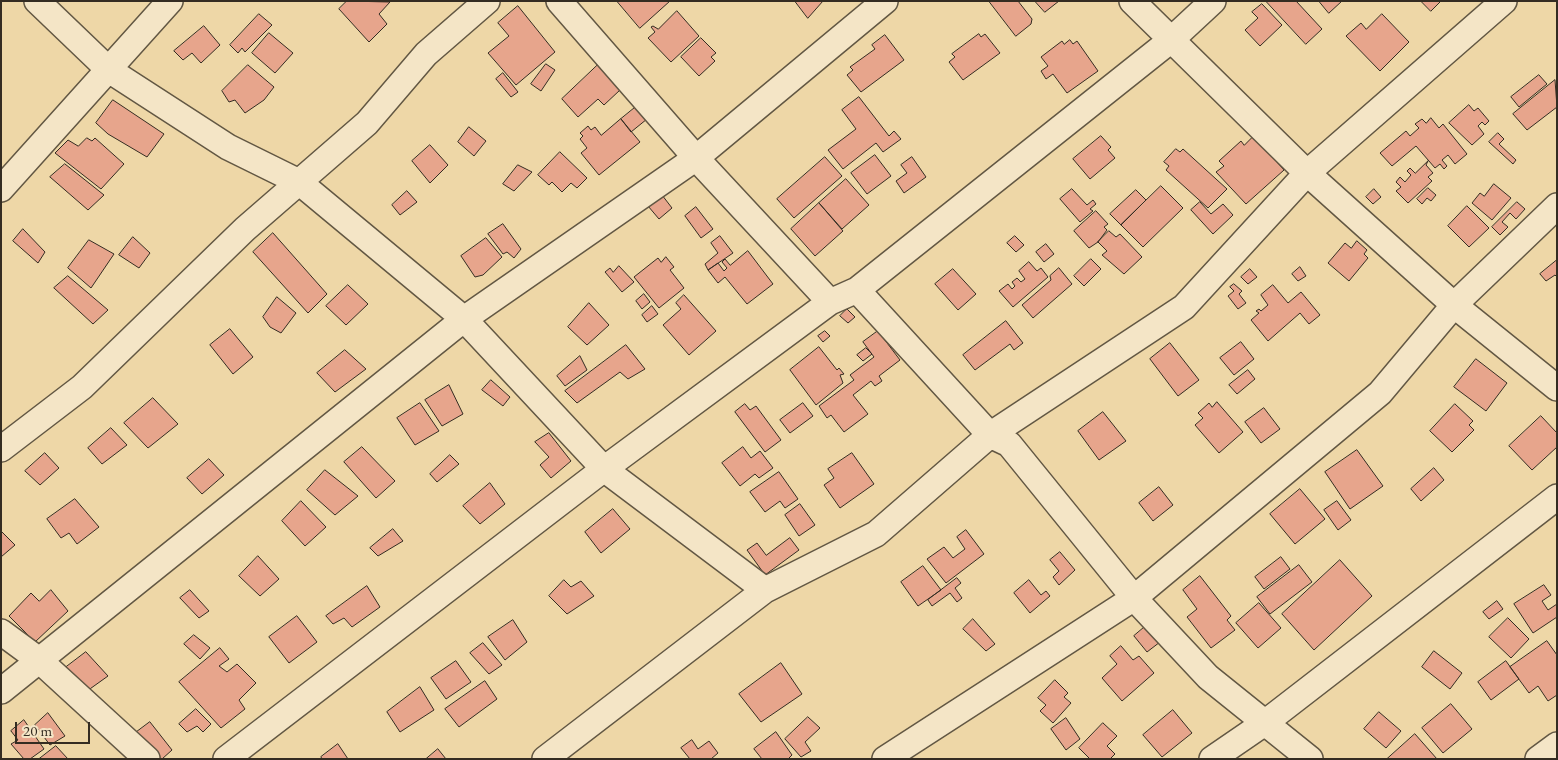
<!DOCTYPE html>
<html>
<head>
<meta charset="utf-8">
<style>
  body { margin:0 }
  #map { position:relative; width:1558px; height:760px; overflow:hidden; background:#eed7a7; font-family:"EB Garamond",serif }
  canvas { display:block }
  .frame { position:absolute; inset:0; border:2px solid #342c22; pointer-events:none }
  .scale { position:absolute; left:15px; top:722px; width:75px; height:22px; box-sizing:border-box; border:2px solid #342c22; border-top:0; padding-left:6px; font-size:15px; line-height:18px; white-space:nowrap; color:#342c22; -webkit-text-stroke:4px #f4e5c6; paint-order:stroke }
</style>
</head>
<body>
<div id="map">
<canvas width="1558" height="760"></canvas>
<div class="frame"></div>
<div class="scale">20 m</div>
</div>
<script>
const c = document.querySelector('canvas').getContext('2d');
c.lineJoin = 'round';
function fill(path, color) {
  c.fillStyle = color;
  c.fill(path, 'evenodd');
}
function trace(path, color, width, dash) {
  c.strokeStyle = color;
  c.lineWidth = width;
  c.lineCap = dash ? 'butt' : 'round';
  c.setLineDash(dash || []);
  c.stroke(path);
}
const building = new Path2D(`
  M347,1l43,1 -11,12 8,10 -18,18 -30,-33z
  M617,1h53l-30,27z
  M795,1h28l-15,17z
  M989,1h29l14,18 -1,5 -15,12z
  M1035,1h24l-14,11z
  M1266,1h30l26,28 -16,15z
  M1319,1h23l-13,12z
  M1421,1h20l-10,10z
  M1262,4l20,21 -22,21 -15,-16 13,-12 -6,-6z
  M518,6l37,46 -39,33 -28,-32 21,-17 -11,-13z
  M677,11l22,25 -28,26 -23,-24 7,-6 -4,-5 2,-1 5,3z
  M259,14l13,11 -27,27 -3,-4 -4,5 -8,-8z
  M1382,14l27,28 -29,29 -34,-35 15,-13 5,6z
  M204,26l16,19 -19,18 -9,-10 -9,7 -9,-9z
  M269,33l24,20 -18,20 -23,-20z
  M979,34l2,3 4,-3 15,19 -37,27 -14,-18 6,-5 -3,-3z
  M885,35l19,25 -43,32 -14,-17 6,-5 -3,-3 25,-18 -3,-4z
  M701,38l15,15 -5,4 4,4 -16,15 -18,-19z
  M1070,40l3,4 4,-3 21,30 -31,22 -14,-19 -7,5 -5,-8 7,-5 -7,-9 21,-16 2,3z
  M601,62l18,19 -4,4 5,5 -16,15 -6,-6 -20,18 -16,-18z
  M546,64l9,6 -14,21 -10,-7z
  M248,65l26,22 -10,13 -19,13 -10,-13 -6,2 -7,-11z
  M503,73l15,19 -7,5 -15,-18z
  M1539,75l8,9 -28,23 -8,-10z
  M1555,80l2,27 -30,23 -14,-16z
  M859,97l30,39 5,-5 7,8 -18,13 -7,-9 -33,26 -15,-19 28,-21 -14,-19z
  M113,100l51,34 -17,23 -39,-23 -12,-11z
  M1469,105l5,6 4,-3 11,13 -4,4 -3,-3 -4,4 6,8 -12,11 -23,-22z
  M637,106l10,13 -16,13 -10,-13z
  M1431,118l8,10 4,-4 24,30 -12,10 -7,-9 -6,5 5,6 -3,3 -4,-5 -5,4 -19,-22 -24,20 -12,-13 26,-22 4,5 9,-8 -4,-4 7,-5 4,4z
  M621,119l19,23 -41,33 -18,-22 6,-5 -7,-9 3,-3 -3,-3 8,-7 3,4 4,-3 6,8z
  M469,127l17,14 -12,15 -16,-14z
  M1498,133l6,6 -5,5 17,16 -3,4 -24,-22z
  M1101,136l10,11 -3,3 7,8 -25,21 -17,-20z
  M1254,136l30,34 -38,34 -30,-32 8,-6 -5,-5 22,-20 3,4z
  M87,138l5,3 3,-3 29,26 -23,25 -46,-36 13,-13 10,6z
  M430,145l18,20 -18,18 -18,-22z
  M1176,149l4,3 3,-3 44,40 -19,19 -42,-38 3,-4 -5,-4z
  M560,152l27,26 -10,10 -6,-5 -9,9 -10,-10 -3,3 -11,-10z
  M875,155l16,21 -24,18 -16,-21z
  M825,157l17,19 -48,42 -17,-19z
  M912,157l14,20 -22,16 -8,-12 11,-8 -6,-8z
  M1428,161l-2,4 7,8 -5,4 4,4 -24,22 -12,-12 5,-4 -5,-5 4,-5 5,5 6,-7 -4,-4 3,-3 5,5z
  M65,164l39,31 -16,15 -38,-33z
  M518,165l14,7 -18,19 -11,-7z
  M846,179l23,26 -27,24 -23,-26z
  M1494,184l17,14 -19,22 -20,-17 8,-10 4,3z
  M1161,186l22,22 -40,39 -22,-22z
  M1428,188l8,7 -5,6 -4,-3 -5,6 -5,-5z
  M1072,189l15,16 6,-5 3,4 -6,5 3,2 -13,11 -20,-23z
  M1374,189l7,8 -8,7 -7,-7z
  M1136,190l10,10 -25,25 -11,-11z
  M407,191l10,11 -17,13 -8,-10z
  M662,195l10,13 -13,11 -11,-13z
  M1200,202l11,12 12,-10 10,11 -20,19 -22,-24z
  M1517,202l8,7 -9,10 -6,-6 -8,9 6,5 -8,8 -8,-8z
  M819,203l24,28 -28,25 -24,-27z
  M1467,206l22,22 -20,19 -21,-21z
  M696,207l17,22 -12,9 -16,-22z
  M1096,211l12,13 -4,3 3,3 -9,12 -9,6 -15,-17z
  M503,224l18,25 -7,9 -7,-6 -4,2 -15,-20z
  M23,229l22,23 -7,11 -25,-22z
  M1109,231l7,6 4,-3 22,23 -18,17 -22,-19 5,-4 -9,-9z
  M273,233l54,61 -19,19 -55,-61z
  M720,236l13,17 -25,17 -3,-6 13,-11 -7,-10z
  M1015,236l9,9 -8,7 -9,-9z
  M133,237l17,16 -11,15 -20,-13z
  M486,238l16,19 -19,18 -8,2 -14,-21z
  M89,240l25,14 -23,34 -23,-20z
  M1357,241l10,9 -3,4 4,4 -19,23 -21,-18 17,-20 6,5z
  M1046,244l8,10 -10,8 -8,-10z
  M748,251l25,33 -26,20 -22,-27 -7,6 -10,-13 10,-7 6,8 3,-3 -5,-6 3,-3 5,6z
  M666,257l8,10 -4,3 14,18 -25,20 -25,-31 24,-19 3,4z
  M1091,259l10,10 -17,17 -10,-10z
  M1557,260v17l-2,-2 -9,6 -6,-7z
  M1029,262l8,9 4,-3 7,9 -35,30 -14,-16 9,-7 4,5 3,-3 -3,-4 5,-4 4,4 4,-3 -6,-8z
  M619,266l15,16 -12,10 -17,-20 5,-4 3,4z
  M1300,267l6,9 -8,5 -6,-7z
  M1059,268l13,16 -39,34 -11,-13 29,-25 -1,-4z
  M953,269l23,25 -18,16 -23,-26z
  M1250,269l7,8 -9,7 -7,-7z
  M68,276l40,34 -15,14 -39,-36z
  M1234,284l8,7 -3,3 7,9 -8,6 -10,-13 6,-5 -4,-4z
  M348,285l20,19 -22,21 -20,-19z
  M1273,285l15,18 13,-11 19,23 -11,9 -9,-11 -32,28 -17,-21 8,-7 -3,-2 3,-2 2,2 7,-6 -7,-10z
  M644,294l6,8 -8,7 -6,-8z
  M684,295l32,36 -27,24 -26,-30 18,-16 -5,-6z
  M277,297l19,16 -15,20 -11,-6 -7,-10z
  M589,303l20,22 -22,20 -19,-18z
  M652,306l6,8 -11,8 -5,-7z
  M847,309l8,8 -7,6 -8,-7z
  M1006,321l17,22 -9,7 -4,-6 -35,26 -12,-15z
  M230,329l23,28 -20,17 -23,-29z
  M825,331l5,5 -7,6 -5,-6z
  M878,331l22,29 -21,16 3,5 -7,5 -4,-5 -18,14 15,19 -24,18 -13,-17 -4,3 -8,-12 35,-26 -4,-5 24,-18 -11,-15z
  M1241,342l13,17 -20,16 -14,-17z
  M1170,343l29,37 -21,16 -28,-37z
  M626,345l19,24 -17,10 -8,-7 -43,31 -12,-12z
  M819,347l18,23 2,-2 5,6 -4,1 3,8 -27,22 -26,-35z
  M866,348l6,6 -9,7 -6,-6z
  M345,350l21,19 -31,23 -18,-19z
  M580,356l7,14 -22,16 -8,-10z
  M1476,359l31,24 -21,28 -32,-24z
  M1248,370l7,9 -18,15 -8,-9z
  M491,380l19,17 -7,9 -21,-16z
  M449,385l14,29 -21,12 -17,-26z
  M153,398l25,26 -30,24 -24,-25z
  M1217,402l26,30 -24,21 -24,-28 8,-7 -5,-5 11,-10 3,4z
  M420,403l19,28 -24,14 -18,-27z
  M803,403l10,13 -23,17 -10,-13z
  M745,404l5,6 6,-4 25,34 -16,12 -30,-40z
  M1455,404l18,17 -4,4 5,5 -22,22 -22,-21z
  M1264,408l16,21 -19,14 -16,-21z
  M1103,412l23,29 -27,19 -21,-29z
  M1541,416l16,17v14l-25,23 -23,-24z
  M111,428l16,17 -25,19 -14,-16z
  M549,433l22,28 -20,17 -11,-13 9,-8 -14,-15z
  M362,447l33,34 -19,17 -32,-36z
  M743,447l8,11 9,-7 13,17 -14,10 -4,-4 -15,12 -18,-23z
  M1357,450l26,36 -33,23 -25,-37z
  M45,453l14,15 -19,17 -15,-14z
  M852,453l22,31 -34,24 -16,-23 10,-7 -6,-9z
  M450,455l9,9 -22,18 -7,-8z
  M209,459l15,16 -22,19 -15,-16z
  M1434,468l10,12 -23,21 -10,-12z
  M325,470l33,26 -23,19 -28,-25z
  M779,472l19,27 -13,9 -5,-7 -15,11 -15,-20z
  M490,483l15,21 -25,20 -17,-18z
  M1159,487l14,18 -20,16 -14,-18z
  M1300,489l25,30 -30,25 -25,-30z
  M75,499l24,28 -22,17 -8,-11 -8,5 -14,-19z
  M301,501l25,26 -21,19 -23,-25z
  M1337,501l14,19 -13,10 -14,-20z
  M800,504l15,21 -16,11 -14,-21z
  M613,509l17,20 -29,24 -16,-21z
  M393,529l10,12 -25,15 -8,-8z
  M966,530l18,24 -38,29 -19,-24 17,-12 9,11 12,-9 -8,-12z
  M1,531l14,14 -14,12z
  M790,538l9,12 -34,25 -18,-25 10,-7 9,12z
  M1060,552l15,18 -16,15 -6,-8 6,-6 -9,-11z
  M258,556l21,23 -19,17 -21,-20z
  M1281,557l9,12 -26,20 -9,-12z
  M1340,560l32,36 -58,54 -32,-36z
  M1299,565l13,17 -42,32 -13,-17z
  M923,566l18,24 -23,16 -17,-24z
  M1200,576l31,40 -4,4 8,10 -24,18 -24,-31 10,-8 -14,-19z
  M957,578l4,5 -6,5 7,10 -5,4 -7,-9 -18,13 -4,-6z
  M564,580l7,7 10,-6 13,15 -27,18 -18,-18z
  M1029,580l12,15 5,-4 4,5 -20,17 -16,-20z
  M1544,585l7,10 -9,6 6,9 9,-6v13l-24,16 -19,-29z
  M367,586l13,21 -28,20 -8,-9 -11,6 -7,-8z
  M51,590l17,21 -33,31 -26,-26 22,-23 8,8z
  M190,590l19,21 -10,7 -19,-20z
  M1497,601l6,8 -14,10 -6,-7z
  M1259,603l22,25 -23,20 -22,-25z
  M297,616l20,26 -28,21 -20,-26z
  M1508,618l21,21 -18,19 -22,-21z
  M973,619l22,25 -9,7 -23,-22z
  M513,620l14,22 -22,18 -17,-23z
  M1147,625l13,17 -13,10 -13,-16z
  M194,635l16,13 -10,11 -16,-15z
  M1547,641l10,14v40l-9,6 -10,-15 -9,7 -19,-26z
  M483,643l19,22 -13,9 -19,-21z
  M1121,646l12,14 6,-4 15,17 -32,28 -20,-23 15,-14 -7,-8z
  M220,648l9,11 -10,7 8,6 10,-8 19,19 -17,17 6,9 -24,19 -42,-46z
  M1434,651l28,22 -12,16 -28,-22z
  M86,652l22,24 -21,15 -22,-23z
  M456,661l15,21 -25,17 -15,-21z
  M1506,661l13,18 -28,21 -13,-18z
  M781,663l21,31 -41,28 -22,-28z
  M1055,680l13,13 -4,4 7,6 -18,20 -13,-12 6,-6 -8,-7z
  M485,681l12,18 -38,28 -14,-18z
  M420,687l14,23 -34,22 -13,-20z
  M1451,704l21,25 -29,24 -21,-25z
  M196,709l15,15 -8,8 -6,-6 -10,6 -8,-8z
  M1173,710l19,23 -30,24 -19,-22z
  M1379,712l22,19 -15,17 -22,-19z
  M48,713l17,23 -15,9 -15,-20z
  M808,717l12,11 -15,14 6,9 -10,6 -16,-18z
  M1066,718l14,21 -14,11 -15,-21z
  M24,720l20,29 -14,10h-6l-13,-15 7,-4 -7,-9z
  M150,722l22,28 -10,9h-7l-21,-25z
  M1103,723l14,13 -10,10 8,8 -5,5h-20l-11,-11z
  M776,732l16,23 -4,4h-26l-8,-10z
  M1415,734l22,25h-50z
  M692,740l6,9 11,-8 9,12 -7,6h-21l-9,-11z
  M338,744l10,15h-26l-1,-2z
  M56,746l12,13h-29z
  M438,749l8,10h-20z`);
const minor = new Path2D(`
  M37,1l72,69 119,77 71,35 165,137 140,150 161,121 -220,169
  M559,1l137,157 134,144
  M1132,1l175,172 147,132 103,83
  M1,189l169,-188
  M857,290l133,145 19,9 125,154 74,79 102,82
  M1,449l81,-62 163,-158 122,-106 59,-69 61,-53
  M765,590l111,-56 114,-99 194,-128 123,-134 197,-172
  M1,632l38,28 108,99
  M1,691l463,-372 232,-161 189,-157
  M226,759l378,-290 226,-167 27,-12 314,-250 42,-39
  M885,759l249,-161 246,-205 74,-88 103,-99
  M1212,759l54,-37 291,-225
  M1538,759l19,-14`);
fill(building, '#e7a58c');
trace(building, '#342c22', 1);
trace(minor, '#625743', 28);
trace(minor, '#f4e5c6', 25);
</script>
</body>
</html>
